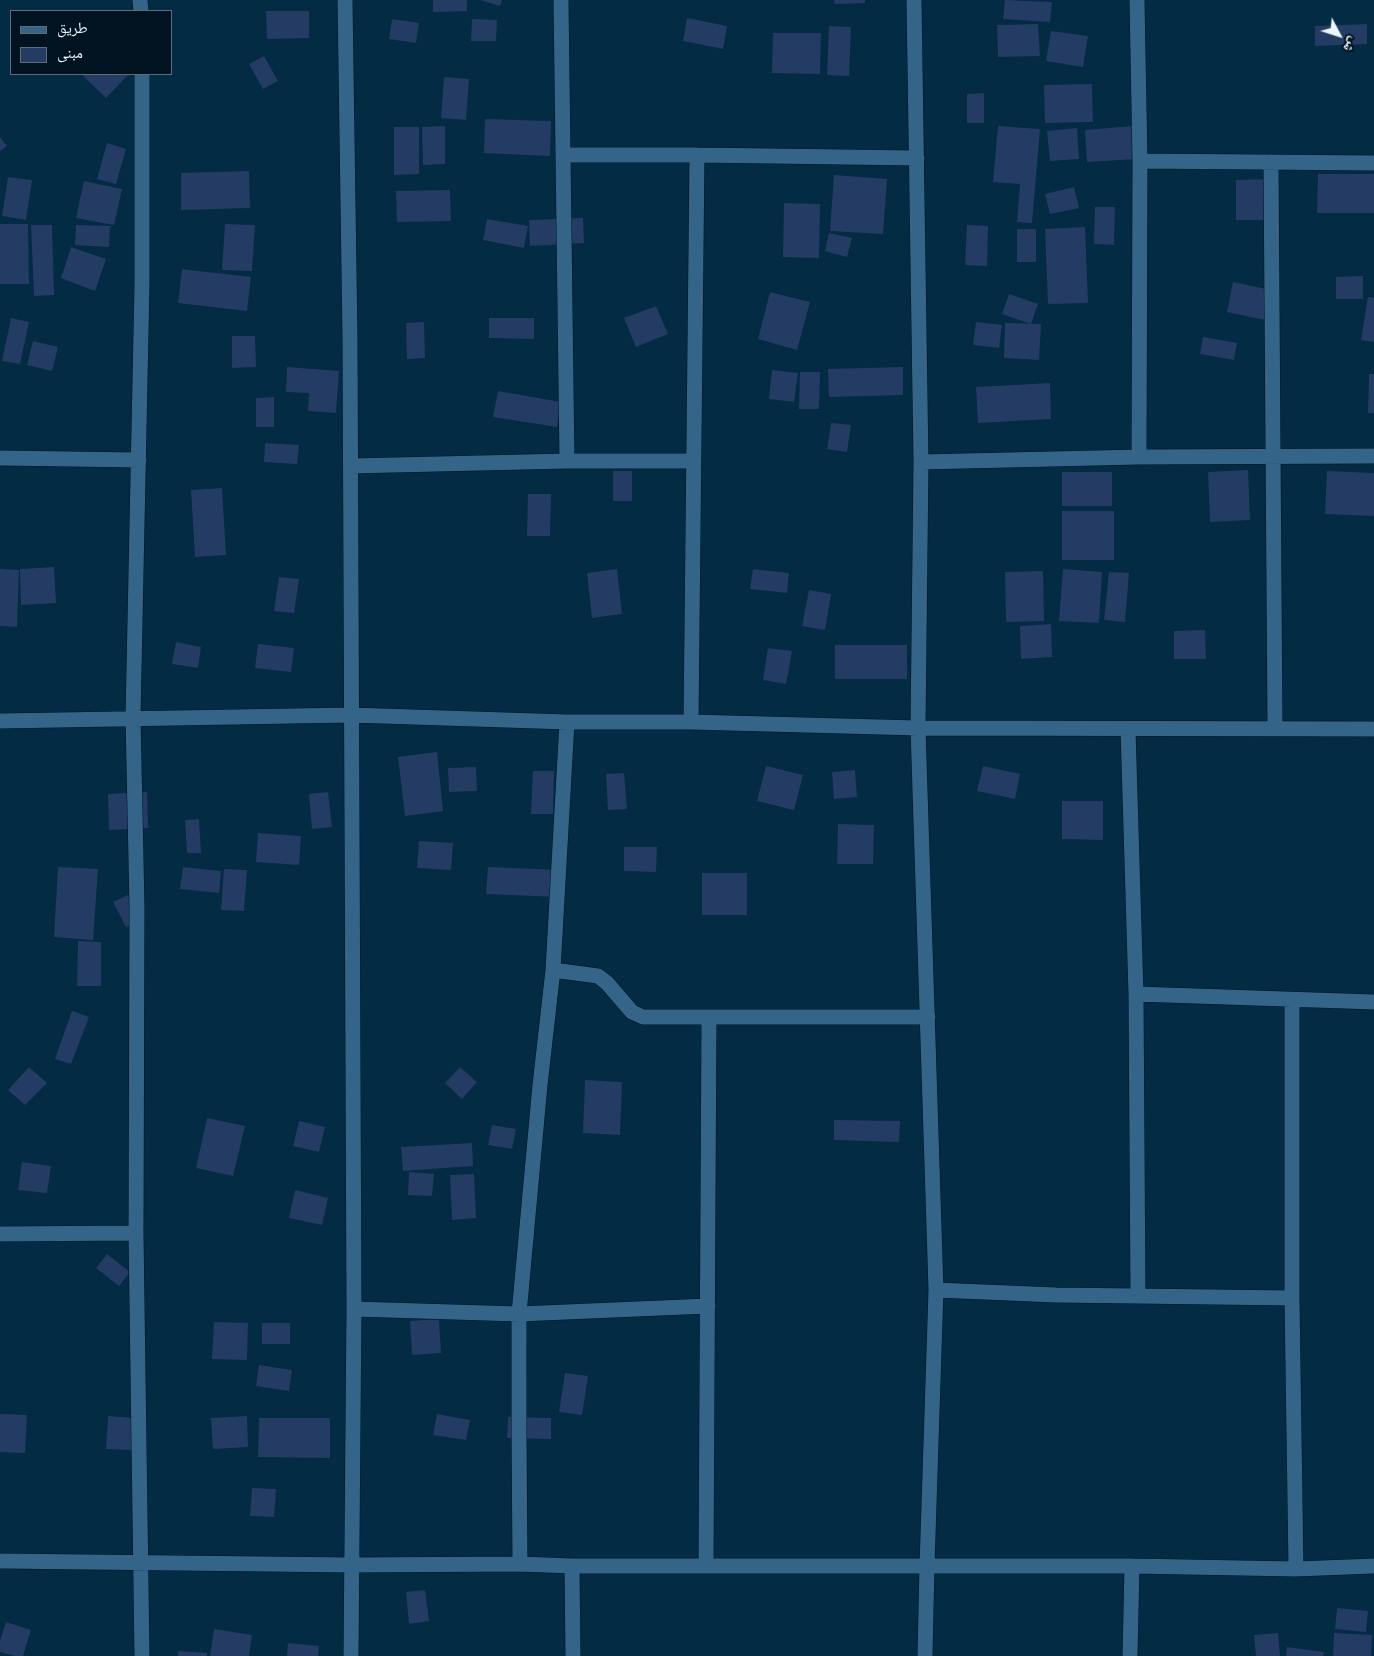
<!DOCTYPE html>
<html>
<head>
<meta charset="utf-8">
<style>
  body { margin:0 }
  #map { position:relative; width:1374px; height:1656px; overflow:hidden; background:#032b43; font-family:Bitter,"Noto Naskh Arabic",serif }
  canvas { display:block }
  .legend { position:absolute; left:10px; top:10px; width:162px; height:65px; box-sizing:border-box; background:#011220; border:1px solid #5f6d78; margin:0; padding:6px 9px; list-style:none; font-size:15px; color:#ebf5fd }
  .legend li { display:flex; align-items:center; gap:10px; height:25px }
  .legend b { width:25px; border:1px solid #5f6d78 }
  .north { position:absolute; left:1314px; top:10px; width:50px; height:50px; -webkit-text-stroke:4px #011220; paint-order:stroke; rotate:130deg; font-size:14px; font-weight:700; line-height:20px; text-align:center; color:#ebf5fd }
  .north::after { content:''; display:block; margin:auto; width:18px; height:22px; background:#ebf5fd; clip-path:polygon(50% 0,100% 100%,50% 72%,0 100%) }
</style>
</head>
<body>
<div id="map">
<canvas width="1374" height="1656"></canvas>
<ul class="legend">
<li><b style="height:6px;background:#346588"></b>طريق</li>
<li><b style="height:14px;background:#243b63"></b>مبنى</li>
</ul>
<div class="north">ش</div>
</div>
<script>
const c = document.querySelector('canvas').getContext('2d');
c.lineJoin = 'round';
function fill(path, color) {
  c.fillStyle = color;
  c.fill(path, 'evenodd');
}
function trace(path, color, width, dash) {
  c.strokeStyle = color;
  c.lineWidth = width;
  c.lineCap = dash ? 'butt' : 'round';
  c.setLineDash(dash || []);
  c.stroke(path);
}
const building = new Path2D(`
  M433,0h34v11l-34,1z
  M480,0h22l-2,6z
  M834,0h31v3l-30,1z
  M1005,0l47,2 -2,20 -47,-3z
  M266,11h43v27l-42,1z
  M687,18l40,8 -4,23 -40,-8z
  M392,19l27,4 -3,20 -27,-4z
  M472,19l25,1 -1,21h-25z
  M1038,24l2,32 -42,1 -1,-32z
  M1367,24v20l-52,2v-20z
  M829,26l22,1 -2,49 -22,-1z
  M1051,31l37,5 -5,31 -37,-6z
  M773,33h48l-1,41 -48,-1z
  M264,56l14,25 -15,8 -14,-25z
  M81,74h48l-23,24z
  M444,77l25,2 -3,41 -25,-2z
  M1092,84l1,38 -48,1 -1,-38z
  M984,93v30h-17v-29z
  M485,119l66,2 -1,35 -66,-3z
  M445,126v38l-22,1 -1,-38z
  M998,126l42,3 -8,94 -15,-1 3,-38 -27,-2z
  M1134,126l2,33 -49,3 -2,-32z
  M394,127h25v47l-25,1z
  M1077,128l2,31 -29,2 -3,-30z
  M0,137l7,9 -7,5z
  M107,143l19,6 -10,35 -19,-5z
  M249,171l1,37 -69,2v-37z
  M1318,174h56v39h-57z
  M834,175l53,4 -4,55 -53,-3z
  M8,177l24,3 -6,40 -24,-4z
  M1267,179v41h-31v-40z
  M84,181l38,8 -8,36 -38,-7z
  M1074,187l5,21 -29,6 -5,-20z
  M450,190l1,31 -54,1 -1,-31z
  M784,203l36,1 -1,54 -36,-1z
  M1095,207h20l-1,38 -20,-1z
  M583,218l1,25 -54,3 -1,-26z
  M487,219l41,7 -4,22 -41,-8z
  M0,224h28l1,60h-29z
  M225,224l30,1 -3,46 -30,-1z
  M31,225h21l2,70 -20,1z
  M76,225l34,1 -1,21 -34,-2z
  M967,225l21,1 -1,40 -22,-1z
  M1085,227l3,76 -40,1 -3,-75z
  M1017,229h19v33h-19z
  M829,233l23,5 -5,19 -22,-6z
  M71,247l35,12 -11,32 -34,-13z
  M182,269l69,8 -4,34 -69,-8z
  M1363,276v23h-27v-22z
  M1233,282l38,8 -6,30 -38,-8z
  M770,292l40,10 -13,48 -39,-11z
  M1009,294l29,10 -7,20 -29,-10z
  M1368,297l6,1v44l-13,-2z
  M656,306l12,28 -32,13 -12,-29z
  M11,318l18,4 -9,42 -18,-3z
  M489,318h45v21l-45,-1z
  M424,322l1,36 -18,1 -1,-36z
  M976,322l26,3 -3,23 -26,-3z
  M1005,323l36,1 -2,36 -35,-2z
  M232,336h23l1,31 -24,1z
  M1203,337l34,6 -3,17 -34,-6z
  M33,341l25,6 -6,24 -25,-6z
  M287,367l52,4 -3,42 -28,-2 1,-18 -23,-1z
  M903,367v28l-74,2 -1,-28z
  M772,370l26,3 -4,29 -25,-3z
  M800,372h20l-1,37h-20z
  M1369,374h5v39h-6z
  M1050,383l1,36 -73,4 -2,-36z
  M498,391l63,11 -4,25 -64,-10z
  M274,397v30h-18v-29z
  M831,423l20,2 -4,27 -20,-3z
  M265,443l34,2 -2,19 -33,-2z
  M1248,470l2,50 -40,2 -2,-50z
  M613,471h19v30h-19z
  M1327,471l47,2v43l-49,-2z
  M1062,472h50v34h-50z
  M222,488l4,67 -31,2 -4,-67z
  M528,494h23l-1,42h-23z
  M1062,511h52v49h-52z
  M54,567l2,36 -35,2 -1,-36z
  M0,569l19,1 -2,57 -17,-1z
  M617,569l5,45 -30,4 -5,-45z
  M753,569l36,4 -2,20 -37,-4z
  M1063,569l39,3 -3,51 -40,-2z
  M1043,571l1,50 -38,1 -1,-50z
  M1109,572l20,1 -4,49 -21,-2z
  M279,577l20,2 -5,34 -20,-2z
  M809,590l22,4 -6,36 -23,-4z
  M1051,624l1,33 -31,2 -1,-33z
  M1205,630l1,29h-32v-28z
  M176,642l25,5 -3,21 -26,-4z
  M258,644l36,4 -3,24 -36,-4z
  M835,645h72v34h-72z
  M768,648l24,3 -6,33 -23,-4z
  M437,752l6,59 -38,5 -7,-59z
  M766,766l37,9 -9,35 -37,-9z
  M983,766l37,8 -5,25 -38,-8z
  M476,767l1,24 -28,1 -1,-24z
  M855,770l2,27 -23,2 -2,-27z
  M533,771h21l-1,43h-22z
  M624,773l3,36 -19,1 -2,-36z
  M147,792l1,36 -39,2 -1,-36z
  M328,792l4,35 -20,2 -3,-35z
  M1062,801h41v39l-41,-1z
  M199,819l2,34h-14l-2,-33z
  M838,824l36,1 -1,39h-36z
  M258,833l43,3 -2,29 -43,-3z
  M419,841l34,2 -2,27 -34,-2z
  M624,847h33l-1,25 -32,-1z
  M58,867l40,2 -5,71 -39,-3z
  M183,867l38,4 -2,22 -39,-4z
  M488,867l71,3 -1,27 -72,-3z
  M224,869l23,1 -3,41 -23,-1z
  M702,873h45v42h-45z
  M128,895l12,26 -14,6 -13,-25z
  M78,941l23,1v44h-24z
  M72,1011l17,6 -18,47 -16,-5z
  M29,1067l18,16 -22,22 -17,-15z
  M460,1067l17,15 -15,17 -17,-16z
  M585,1080l37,2 -2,53 -37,-2z
  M207,1118l38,8 -12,50 -37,-8z
  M834,1120l66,1 -1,21 -65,-2z
  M299,1121l26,6 -6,25 -26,-6z
  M492,1125l24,4 -4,20 -24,-4z
  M472,1143l1,23 -70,5 -2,-24z
  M22,1162l29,4 -4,27 -29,-3z
  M409,1172l25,2 -2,22 -24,-1z
  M474,1174l2,44 -24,2 -2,-45z
  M295,1190l33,8 -6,27 -33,-7z
  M107,1254l23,18 -11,14 -23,-18z
  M439,1319l2,34 -29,2 -2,-34z
  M214,1322l34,1 -1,37 -35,-1z
  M262,1323h28v21h-28z
  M259,1365l33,5 -3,21 -33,-5z
  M565,1373l23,3 -6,39 -23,-3z
  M0,1414l27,1 -2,38 -25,-1z
  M437,1414l33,6 -4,20 -33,-5z
  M108,1416l26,2 -3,32 -25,-1z
  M247,1416l1,31 -35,2 -2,-31z
  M508,1417l43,1v21l-44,-1z
  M259,1418h71v40l-72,-1z
  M252,1488l24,1 -2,28 -24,-1z
  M425,1590l4,31 -20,3 -3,-32z
  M1337,1608l31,3 -2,21 -31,-3z
  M6,1622l25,8 -8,26h-9l-14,-4v-11z
  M214,1629l38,6 -3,21h-39z
  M1278,1633l2,23h-24l-2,-21z
  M1334,1633l38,2 -1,21h-38z
  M288,1643l31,3 -1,10h-31z
  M1287,1647l37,5 -1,4h-37z
  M178,1651l29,2v3h-29z`);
const minor = new Path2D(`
  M140,0l1,11
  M345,0l5,338 4,971 -3,347
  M561,0l6,461
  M914,0l7,462 -3,266 18,562 -9,276 -2,90
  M1137,0l3,161 -1,296
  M142,74v211l-9,432 4,190 -1,326 6,423
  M563,155h134l220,3
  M1140,161l234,2
  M1271,162l4,567
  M0,458l139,2
  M921,462l218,-5 235,-1
  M351,466l216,-5h126
  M0,721l351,-6 216,7h124l227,6 456,1
  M691,722l6,-567
  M1128,729l8,265 2,301
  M553,970l45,6 9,7 25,29 11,5h285
  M1136,994l238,8
  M1292,1000v298l4,271
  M0,1234l136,-1
  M936,1290l120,5 236,3
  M354,1309l165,5 189,-8
  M0,1561l352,4 168,-1 52,2h560l164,3 78,-3
  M520,1564l-1,-133v-117l21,-229 13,-115 14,-248
  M706,1565l3,-548
  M572,1566l1,90
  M1130,1656l2,-90`);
fill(building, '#243b63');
trace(minor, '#001223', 16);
trace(minor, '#346588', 15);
</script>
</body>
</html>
